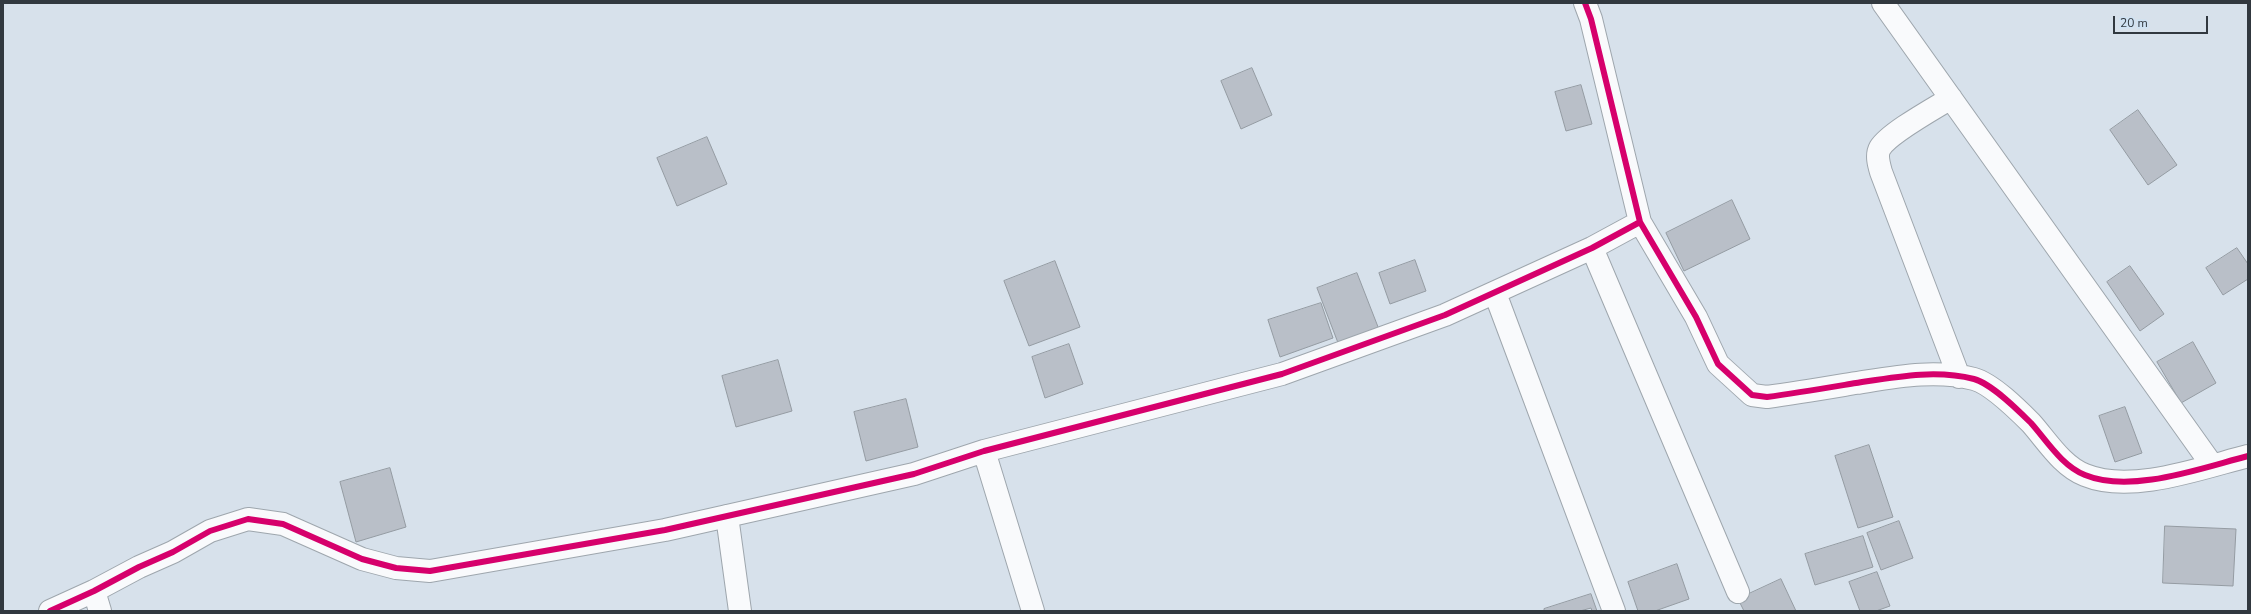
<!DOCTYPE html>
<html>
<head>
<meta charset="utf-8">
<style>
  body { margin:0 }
  #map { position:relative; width:2251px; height:614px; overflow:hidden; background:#d7e1eb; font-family:"Nunito Sans",sans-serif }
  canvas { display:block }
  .frame { position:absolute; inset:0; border:4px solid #31383f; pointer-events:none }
  .scale { position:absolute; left:2113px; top:16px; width:95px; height:18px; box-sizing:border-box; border:2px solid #31383f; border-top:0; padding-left:5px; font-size:12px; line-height:14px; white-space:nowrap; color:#31383f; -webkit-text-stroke:3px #cfe2f3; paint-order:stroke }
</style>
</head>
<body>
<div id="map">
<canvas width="2251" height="614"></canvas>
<div class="frame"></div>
<div class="scale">20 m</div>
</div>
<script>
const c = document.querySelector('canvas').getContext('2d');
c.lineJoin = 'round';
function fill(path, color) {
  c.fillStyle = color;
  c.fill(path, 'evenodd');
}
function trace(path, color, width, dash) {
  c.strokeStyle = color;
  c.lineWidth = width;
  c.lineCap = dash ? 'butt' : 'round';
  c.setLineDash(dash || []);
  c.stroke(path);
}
const building = new Path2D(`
  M1252,68l20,47 -31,14 -20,-48z
  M1581,85l11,39 -26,7 -11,-39z
  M2138,110l39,55 -29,20 -38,-55z
  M707,137l20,47 -50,22 -20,-48z
  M1732,200l18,39 -66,32 -18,-38z
  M2237,248l11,16v15l-25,16 -17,-27z
  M1415,260l11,31 -36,13 -11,-31z
  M1055,261l25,66 -51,19 -25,-65z
  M2130,266l34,48 -24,17 -33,-49z
  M1357,273l23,59 -40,16 -23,-60z
  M1321,303l12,35 -53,19 -12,-37z
  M2193,342l23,41 -35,20 -24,-41z
  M1069,344l14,40 -38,14 -13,-41z
  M778,360l14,51 -56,16 -14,-51z
  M906,399l12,48 -52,14 -12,-49z
  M2125,407l17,46 -27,9 -16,-46z
  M1869,445l24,72 -35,11 -23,-72z
  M390,468l16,59 -50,15 -16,-60z
  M1899,521l14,37 -32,12 -14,-37z
  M2165,526l71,3 -3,57 -70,-3z
  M1863,536l10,31 -58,18 -10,-31z
  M1677,564l12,35 -34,12h-17l-10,-29z
  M1877,572l13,34 -14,5h-16l-11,-29z
  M1781,579l15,32h-52l-6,-12z
  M1591,594l6,17h-5l-1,-3 -11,3h-36v-2z`);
const minor = new Path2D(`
  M1585,3l6,16 49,203 56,95 22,47 34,31 15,2c30,-4 59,-9 89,-14 39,-6 79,-14 118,-4 18,5 44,31 57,44 16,18 31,43 54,52 46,19 116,-7 163,-19
  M1883,3l329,462
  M1951,98c-16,10 -62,35 -71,50 -4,7 -1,17 1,24l78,205
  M1592,248l146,344
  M1495,293l119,318
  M984,451l49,160
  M727,516l13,95
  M94,591l6,20
  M50,611l44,-20 45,-24 34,-15 37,-21 38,-12 35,5 79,35 34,9 34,3 235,-41 249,-56 70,-23 298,-77 163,-59 147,-67 48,-26`);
const cycleway = new Path2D(`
  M1585,3l6,16 49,203 56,95 22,47 34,31 15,2c30,-4 59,-9 89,-14 39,-6 79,-14 118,-4 18,5 44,31 57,44 16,18 31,43 54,52 46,19 116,-7 163,-19
  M50,611l44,-20 45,-24 34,-15 37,-21 38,-12 35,5 79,35 34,9 34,3 235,-41 249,-56 70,-23 298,-77 163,-59 147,-67 48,-26`);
fill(building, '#b9bfc8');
trace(building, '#949ba2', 1);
trace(minor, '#9ea6ad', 24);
trace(minor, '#f9fafc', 22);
trace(cycleway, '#d6006c', 6);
</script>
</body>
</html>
